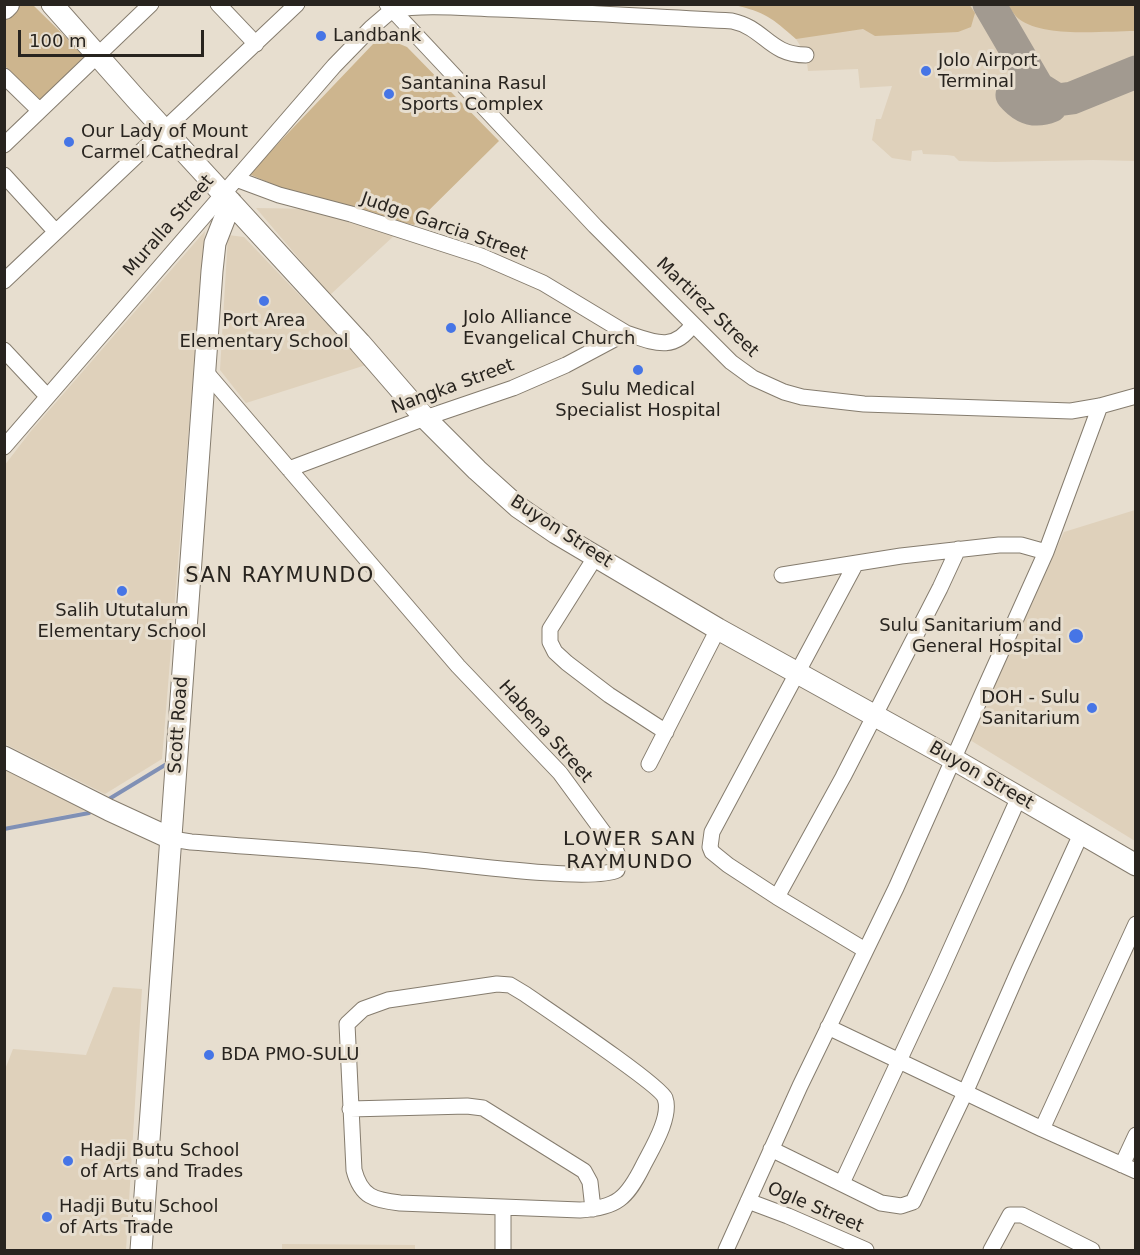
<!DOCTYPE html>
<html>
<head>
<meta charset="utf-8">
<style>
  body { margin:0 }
  #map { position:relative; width:1140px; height:1255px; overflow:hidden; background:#e7decf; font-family:"DejaVu Sans",sans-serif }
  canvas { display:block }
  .frame { position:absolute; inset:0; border:6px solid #28241f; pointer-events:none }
  .scale { position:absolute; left:18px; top:30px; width:186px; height:27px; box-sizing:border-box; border:3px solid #28241f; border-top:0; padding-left:8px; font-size:18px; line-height:21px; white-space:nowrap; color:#28241f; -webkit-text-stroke:4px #e7decf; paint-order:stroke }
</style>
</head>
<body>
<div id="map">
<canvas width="1140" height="1255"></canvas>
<div class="frame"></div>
<div class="scale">100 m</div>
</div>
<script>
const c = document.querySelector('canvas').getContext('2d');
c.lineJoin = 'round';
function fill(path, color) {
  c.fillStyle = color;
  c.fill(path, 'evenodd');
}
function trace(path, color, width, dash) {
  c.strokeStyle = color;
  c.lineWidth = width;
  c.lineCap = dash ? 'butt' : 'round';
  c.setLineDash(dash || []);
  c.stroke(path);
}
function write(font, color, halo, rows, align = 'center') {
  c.font = font + ' "DejaVu Sans",sans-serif';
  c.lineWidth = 6;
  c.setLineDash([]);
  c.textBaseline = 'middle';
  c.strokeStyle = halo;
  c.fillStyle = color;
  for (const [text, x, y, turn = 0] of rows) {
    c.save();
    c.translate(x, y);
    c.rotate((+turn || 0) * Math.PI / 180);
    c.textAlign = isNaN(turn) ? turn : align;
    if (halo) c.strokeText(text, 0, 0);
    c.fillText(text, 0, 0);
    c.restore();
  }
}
const built = new Path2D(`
  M734,5h401v156l-42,-1 -98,2 -36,-1 -5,-5 -7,-1 -24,-1 -1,-4 -10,1 -1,10 -19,-3 -20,-18 4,-21h5l11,-33 -32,2 -2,-19 -50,2 -2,-16 -10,-16 -22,-19 -16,-10z
  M256,208l59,1 82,24 -67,62z
  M205,231l-43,528 -57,35 -100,-50 -1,-278 27,-35z
  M228,235l16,2 122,128 -120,38 -26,-33z
  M1135,510v331l-165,-101 94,-208z
  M5,768l81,43 -81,16z
  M113,987l29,2 -16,261h-121l-1,-178 9,-23 73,6z
  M282,1244l133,1v5h-133z`);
const green = new Path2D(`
  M969,4l6,9 -4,14 -13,5 -83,4 -12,-7 -67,10c-24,-21 -31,-27 -62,-34z
  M20,5h13l52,51 -45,45 -35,-35v-46z
  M1008,5h127v26c-31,0 -91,7 -116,-12 -4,-3 -8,-9 -11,-14z
  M390,40l17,7 92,94 -85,84 -99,-22 -66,-29 125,-131z`);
const stream = new Path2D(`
  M109,799l56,-34
  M4,829l85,-16`);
const taxiway = new Path2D(`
  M989,4l49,84 13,18c-17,7 -28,2 -39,-11
  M1038,88l19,12 15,-2 64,-26`);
const street = new Path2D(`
  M218,4l38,40
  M387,4l208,222 136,136 22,16 31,14 18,5 62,7 207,7 29,-5 36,-10
  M392,10c34,-6 71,-2 106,-1 78,3 156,8 234,12 33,7 37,34 74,34
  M4,76l35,34
  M4,145l147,-141
  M4,175l52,57
  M236,179l43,16 72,19 130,42 62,27 83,50c27,9 48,20 67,-9
  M4,281l293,-277
  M4,350l43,46
  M4,447l330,-381 37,-38 21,-18
  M289,469l136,-51 88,-30 53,-23 60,-32
  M596,556l-46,73v13l5,10 12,11 42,32 57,37
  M855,565l-143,267 -2,15 2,5 16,13 49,32 88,53
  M782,575l119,-19 98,-11h22l25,7
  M649,764l69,-135
  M172,839l19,3c73,6 145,10 218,17 37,3 183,24 208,11l2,-11 -4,-11 -55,-75 -102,-107 -253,-295
  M777,897l66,-120 97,-189 18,-39
  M497,984l13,1 15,9c20,14 135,91 140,104 7,19 -14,52 -22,68 -16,32 -26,42 -63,44l-180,-7c-26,-3 -39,-6 -46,-33l-7,-146 16,-15 25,-9z
  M828,1027l214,102 94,42
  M350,1109l117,-3 16,2 101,63 6,11 3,27
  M1042,1129l94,-205
  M771,1149l110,54 20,3 12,-4 52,-109 54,-123 62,-136
  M1122,1165l14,-30
  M842,1183l97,-208 80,-178
  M748,1201l40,15 78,34
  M503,1207v43
  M726,1250l74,-164 96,-198 88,-198 62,-138 54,-146
  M991,1250l19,-35h12l70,35`);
const secondary = new Path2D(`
  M52,4l84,95 224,244 65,75 52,52 41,37 38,26 162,96 235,130 183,106
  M4,757l105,53 63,29
  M141,1250l71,-979 3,-28 16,-41`);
const primary = new Path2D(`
  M4,7l3,-3`);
const markers = [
  [321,36,6,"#4675e6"],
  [926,71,6,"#4675e6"],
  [389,94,6,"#4675e6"],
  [69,142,6,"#4675e6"],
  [264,301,6,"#4675e6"],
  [451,328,6,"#4675e6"],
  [638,370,6,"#4675e6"],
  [122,591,6,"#4675e6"],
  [1076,636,8,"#4675e6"],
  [1092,708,6,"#4675e6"],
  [209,1055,6,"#4675e6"],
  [68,1161,6,"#4675e6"],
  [47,1217,6,"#4675e6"]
];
const poiNames = [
  ["Landbank",333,36],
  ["Jolo Airport",938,61],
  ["Terminal",938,82],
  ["Santanina Rasul",401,84],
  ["Sports Complex",401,105],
  ["Our Lady of Mount",81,132],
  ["Carmel Cathedral",81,153],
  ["Jolo Alliance",463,318],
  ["Evangelical Church",463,339],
  ["Port Area",264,321,"center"],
  ["Elementary School",264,342,"center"],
  ["Sulu Medical",638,390,"center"],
  ["Specialist Hospital",638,411,"center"],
  ["Salih Ututalum",122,611,"center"],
  ["Elementary School",122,632,"center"],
  ["Sulu Sanitarium and",1062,626,"right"],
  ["General Hospital",1062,647,"right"],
  ["DOH - Sulu",1080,698,"right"],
  ["Sanitarium",1080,719,"right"],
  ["BDA PMO-SULU",221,1055],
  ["Hadji Butu School",80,1151],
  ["of Arts and Trades",80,1172],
  ["Hadji Butu School",59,1207],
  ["of Arts Trade",59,1228]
];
const streetNames = [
  ["Muralla Street",169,226,-49],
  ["Judge Garcia Street",444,227,19],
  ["Martirez Street",707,308,44],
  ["Nangka Street",453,387,-20],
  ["Buyon Street",561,532,33],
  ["Scott Road",179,725,-86],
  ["Habena Street",545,732,48],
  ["Buyon Street",981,776,30],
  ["Ogle Street",815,1208,23]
];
const neighbourhoodNames = [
  ["LOWER SAN",630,840],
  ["RAYMUNDO",630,863]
];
const quarterNames = [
  ["SAN RAYMUNDO",280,577]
];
fill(built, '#dfd1bb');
fill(green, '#cdb58e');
trace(stream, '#8090b5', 4);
trace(taxiway, '#a29a90', 33);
trace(street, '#857c6e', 17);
trace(secondary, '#857c6e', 23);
trace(primary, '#857c6e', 26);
trace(street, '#fff', 15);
trace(secondary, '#fff', 21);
trace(primary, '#fff', 24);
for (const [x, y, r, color] of markers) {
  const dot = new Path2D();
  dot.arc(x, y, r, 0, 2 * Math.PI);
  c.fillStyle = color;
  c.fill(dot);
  trace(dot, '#e7decf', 2);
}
write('18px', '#28241f', '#e7decf', poiNames, 'left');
write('18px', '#28241f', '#e7decf', streetNames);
c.letterSpacing = '1.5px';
write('20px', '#28241f', '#e7decf', neighbourhoodNames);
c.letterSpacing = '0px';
c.letterSpacing = '1.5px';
write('21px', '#28241f', '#e7decf', quarterNames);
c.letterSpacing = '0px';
</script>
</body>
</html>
